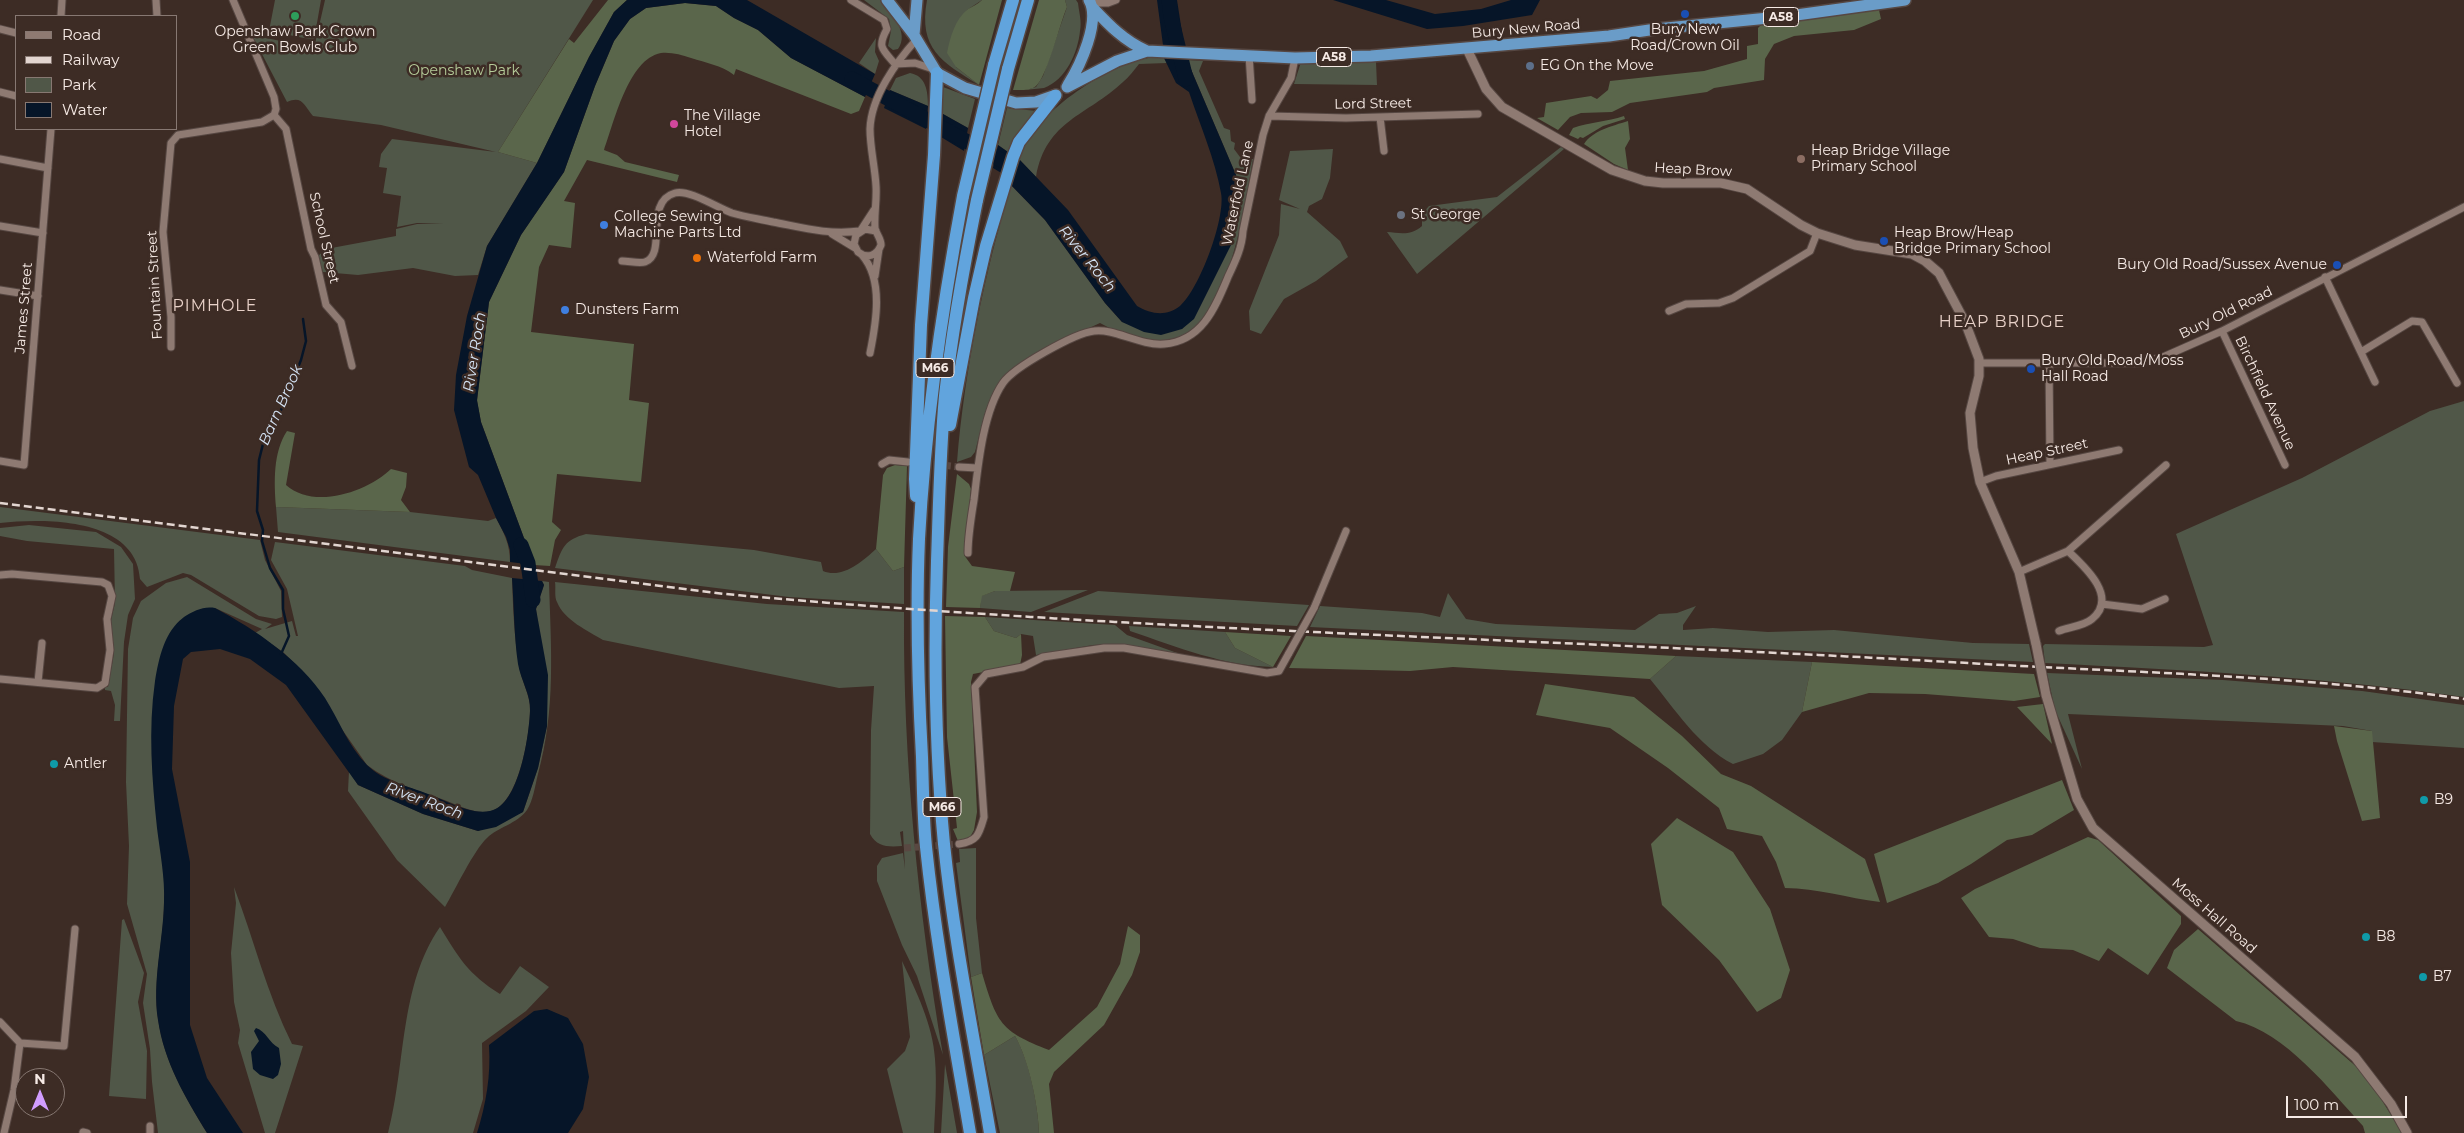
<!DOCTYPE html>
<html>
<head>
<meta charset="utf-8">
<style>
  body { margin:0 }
  #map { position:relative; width:2464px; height:1133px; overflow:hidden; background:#3d2c25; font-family:Montserrat,sans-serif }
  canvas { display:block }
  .legend { position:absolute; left:15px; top:15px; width:162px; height:115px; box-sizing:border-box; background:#3d2c25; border:1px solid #877872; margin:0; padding:6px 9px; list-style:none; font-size:15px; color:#f6eae5 }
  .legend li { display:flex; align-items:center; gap:10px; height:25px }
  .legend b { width:25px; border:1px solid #877872 }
  .north { position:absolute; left:15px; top:1068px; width:50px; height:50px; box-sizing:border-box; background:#3d2c25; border:1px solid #877872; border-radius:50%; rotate:0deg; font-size:14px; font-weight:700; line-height:20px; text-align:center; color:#f6eae5 }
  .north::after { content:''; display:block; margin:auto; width:18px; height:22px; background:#d19dfe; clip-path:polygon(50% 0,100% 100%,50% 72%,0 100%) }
  .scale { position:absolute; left:2286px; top:1096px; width:121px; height:22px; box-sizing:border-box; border:2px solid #f6eae5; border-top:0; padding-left:6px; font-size:15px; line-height:18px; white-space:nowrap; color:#f6eae5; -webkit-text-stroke:4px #3d2c25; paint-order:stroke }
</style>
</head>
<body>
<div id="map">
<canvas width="2464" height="1133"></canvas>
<ul class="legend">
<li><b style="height:6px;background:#8e7a72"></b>Road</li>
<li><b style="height:6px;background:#e2d5d0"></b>Railway</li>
<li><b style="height:14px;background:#505748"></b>Park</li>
<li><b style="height:14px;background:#061528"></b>Water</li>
</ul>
<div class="north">N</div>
<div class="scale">100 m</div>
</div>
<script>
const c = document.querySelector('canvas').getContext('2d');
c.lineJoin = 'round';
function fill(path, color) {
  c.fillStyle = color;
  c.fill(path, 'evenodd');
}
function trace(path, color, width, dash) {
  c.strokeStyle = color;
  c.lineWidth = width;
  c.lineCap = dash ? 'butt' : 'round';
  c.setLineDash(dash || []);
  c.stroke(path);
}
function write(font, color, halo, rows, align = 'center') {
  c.font = font + ' Montserrat,sans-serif';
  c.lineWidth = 5;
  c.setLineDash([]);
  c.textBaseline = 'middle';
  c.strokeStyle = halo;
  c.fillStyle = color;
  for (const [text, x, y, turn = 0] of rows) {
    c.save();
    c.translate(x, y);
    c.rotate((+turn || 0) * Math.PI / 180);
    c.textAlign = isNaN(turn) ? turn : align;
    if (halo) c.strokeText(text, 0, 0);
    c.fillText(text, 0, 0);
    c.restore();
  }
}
const green = new Path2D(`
  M275,0h46l-7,40 -45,-9z
  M325,0h268l-95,152 39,11 -50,83 -9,29 -23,1 -42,-8 -55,7 -35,-3 -5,-16 8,-7 70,-13v-7l21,-5h27l-27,-1 -20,4 4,-31 -18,-3 4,-25 -8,-1 2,-13 11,-15 104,13 -115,-27 -68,-9c-9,-11 -11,-21 -26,-14l-35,-67 62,13z
  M864,0h17c10,12 29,33 17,49l-5,1 -5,-4 3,-15 -2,-12z
  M927,0h55l-15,10 -11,57 23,18c-37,-23 -61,-36 -52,-85z
  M1065,0h11l2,3c1,9 4,19 2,28 -2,21 -14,49 -36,57 -6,1 -13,1 -19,2l11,-3 7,-11 24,-69z
  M876,38l-1,14 4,9 -4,13 -16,-11z
  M1148,58h16l3,5 -28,1c-5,6 -10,13 -16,18 -36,34 -77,38 -87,95l-18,-19c16,-44 85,-91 130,-100z
  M1187,60l16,1 -4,10 25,57 6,2 1,11 4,2 -1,6 6,8 13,2c-8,46 -24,159 -72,179 -15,6 -34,3 -49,-2 -11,-4 -22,-7 -32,-13l-50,23 -37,22 -10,10 -18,35 -10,39 -4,5 -14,5c8,-95 27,-186 54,-277l34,35 60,83 17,19 60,7 56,-115 1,-19 -3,-20z
  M1301,62h75l1,23 -83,-1z
  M910,73c16,3 18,18 18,33l-38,-16 6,-12z
  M943,87l32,12 -7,29 -25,-14z
  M1007,108l30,3 -19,22 -10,19 -10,-7z
  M1561,147l3,2 -147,125 -30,-42c13,1 24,4 35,-6v-12l7,-8 68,-9z
  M1333,149l-3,29 -8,21 -13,7 -2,6 33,29 8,16 -32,24 -32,18 -23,35 -11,-4 -1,-19 30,-76 2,-31 19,5 -21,-9 11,-49z
  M2464,401v296c-139,-20 -279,-27 -419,-34l-2,-17 2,-2 159,3 9,-2 -37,-111 126,-56 128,-67z
  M0,507l260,33 5,20 16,31 1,26 -6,2 -17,-3 -68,-41 -8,-2 -36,14 -7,-8c-4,-61 -94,-61 -140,-56z
  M276,507l134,5 78,9 8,-3c8,15 14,26 14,44l-232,-30z
  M29,525l67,7 25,15 12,17 2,35 -7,16 -4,27 -4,79h-6l1,-16 -4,-14 -6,-1v-3h3l6,-34 -3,-33 4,-17 -1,-54 -87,-8 -27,-5v-8z
  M586,534l168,16 67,12 2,9c19,8 39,-9 53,-22l17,22 11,-4v37l-115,-7 -234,-29c7,-20 9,-28 31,-34z
  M275,542l190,24 7,4 40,8c1,29 2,58 7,87 2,16 11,29 11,44 0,25 -11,95 -39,102 -15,4 -31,-5 -44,-10 -27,-10 -57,-18 -80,-36l-68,-97 -16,-16 -28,-19 7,-4 -47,-21 -36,13 -21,209c5,23 7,48 6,72 0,39 -12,78 -6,117 6,42 27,78 49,114h-49l-6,-51 -2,-33 -7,-46 4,-29 -20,-70 2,-58 -3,-64 2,-133 5,-31 8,-17 25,-18 21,-6 69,42 16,5 -7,5 27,-8 4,15h2l-11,-47 -16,-29z
  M542,581l7,1c2,66 7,127 -11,192 -3,12 -5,27 -11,36 -10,14 -29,17 -40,28 -13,12 -32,52 -42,69l-48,-47 -49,-69 1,-20 9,14 65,29 55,17 45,-19 15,-44 9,-42 -11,-117 8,-24z
  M555,582l212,22 137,8c-1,149 14,296 39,443l-26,-79 -15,-31 -25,-64v-15l5,-8 21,-5 2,16 -2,-38 -3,1 2,14c-14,1 -25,1 -32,-12l1,-104 3,-44 -35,2 -236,-48c-15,-9 -39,-20 -46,-38 -3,-5 -1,-14 -2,-20z
  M1088,590l-57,22 -51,-4 1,-12 14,-5z
  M1098,591l211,14 -12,21 -253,-14z
  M1448,593l18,26 30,5 139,6 24,-16 18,-1 19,-7 -13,19v5l30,-2 55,4 66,-2 139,13 56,1 4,18 -723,-35 10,-21 102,7 18,4z
  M985,617l130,8 12,10 53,19 -60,-10 -27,1 -57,10 -3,-19 -12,-2 -5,4 -22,-7z
  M1129,626l96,6 10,16 38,19c-49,-1 -96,-20 -143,-36z
  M1676,656l136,6 -10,50 -20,28 -19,14 -30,10c-35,-18 -58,-55 -83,-85z
  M2047,673l176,7 139,11 102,14v43l-92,-6v-11l-29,-5 -275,-12 14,55 -27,-59z
  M976,848v70l6,55 -11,4 -15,-114 4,-1 -1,-13z
  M234,887c20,53 33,107 58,157l11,2 -28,87h-10l-27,-90 2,-13 -6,-28 -3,-49 5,-50z
  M124,919l20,54 -6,29 9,49 -1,48 -37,-3 13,-176z
  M440,927c19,31 28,47 60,67l20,-28 29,21 -23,24 -44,32 1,56 -10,34h-85c18,-68 11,-147 52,-206z
  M902,961c14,30 31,64 33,98 2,25 0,50 -1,74h-31l-16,-64 18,-18 5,-14z
  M1015,1036c14,24 23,68 24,97h-39l-16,-78z
  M945,1064l12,69h-16z`);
const forest = new Path2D(`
  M608,0h19l-13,12 -25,45 -52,106 -39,-11 71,-113 5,4z
  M982,0h20l-23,85 -23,-18 -9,-14c3,-15 8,-34 21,-44 5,-3 10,-5 14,-9z
  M1039,0h26l2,7c-7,16 -20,70 -31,79 -6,5 -16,4 -23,4z
  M685,3l31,3 18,12 24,12 33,28 74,39 -6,14 -8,3 -115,-45 -2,6c-13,-10 -28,-12 -43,-17 -10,-3 -19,-6 -30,-5 -33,6 -47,70 -57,97l13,5 8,7 54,13 -2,7 -90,-22 -23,41 11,2 -4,45 -22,-3 -10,22 -8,65 103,12 -5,56 20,3 -8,79 -84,-8 -5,48 9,8 -6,10 -5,26 -16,-1 -53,-143 -4,-21 12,-99 32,-67 43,-63 31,-86 19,-45 16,-22 16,-11z
  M1879,10l2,9 -27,11 -60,6 -20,8 -9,15 -1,21 -50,8 -7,4 -77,11 -18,9 -31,1 -11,4 -12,13 -21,-12 7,-1 2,-14 45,-7 6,3 11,-9 2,-9 94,-10 43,-12v-13l11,-2v-16l4,-4z
  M1624,116l1,3 -22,7 -20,12 -3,-1 -2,2 -9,-4 4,-7c16,-6 34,-6 51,-12z
  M1628,121l2,18 -5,9 3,22 -14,-6 -30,-20c8,-13 28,-18 44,-23z
  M287,431l8,2 -9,52c28,25 81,7 105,-16l16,4 -1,14 -5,13 9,12 -134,-5c-2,-25 -3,-55 11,-76z
  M895,465l12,1 -3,101 -11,4 -17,-22 7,-74 4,-7z
  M957,474l12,10 2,5 -7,66 8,11 43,6 -5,19h-15l-13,5 -2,12 -34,-1 2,-60z
  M945,616l40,1 9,14 22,7 5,-4 1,21 -2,10 -47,9 -2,8 6,130 -3,18 -5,9 -11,2 -5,-12 4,-1 -10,-91z
  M1225,632l66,4 -18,31 -38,-19z
  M1306,636l370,20 -26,23 -197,-12 -43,4 -121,-3z
  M1812,662l222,12 6,23 -26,4 -89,-7 -56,-1 -67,19z
  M1545,684l89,13 48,39 39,38 30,12 114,73 15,43c-33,-4 -63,-14 -95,-14l-9,-26 -14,-26 -35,-7 -8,-21 -51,-40 -58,-40 -74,-13z
  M2043,704l9,40 -35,-37z
  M2334,726l38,5 8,87 -18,3 -25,-80z
  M2062,780l12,30 -42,25 -25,5 -36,24 -33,19 -51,20 -13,-49z
  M1677,818l56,34 37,57 20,61 -9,28 -24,14 -38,-52 -57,-55 -11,-61z
  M2088,837l10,3 83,76v8l-33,51 -40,-27 -9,13 -26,-11 -33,-2 -27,-9 -24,-2 -28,-39 14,-9z
  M1128,926l12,9v17l-8,23 -28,50 -50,47 -5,12 5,49h-15c-1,-28 -10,-72 -24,-97l-31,19 -13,-78 11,-4c15,50 18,58 67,77l48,-43 23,-43z
  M2198,929l161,140 19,25 24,39h-37l-2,-7c-33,-36 -78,-94 -127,-105l-69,-53 7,-18z`);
const water = new Path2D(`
  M627,0h120l128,74 -10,23 -74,-39 -33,-28 -24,-12 -18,-12 -31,-3 -39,5 -16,11 -16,22 -19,45 -31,86 -43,63 -32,67 -12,98 4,22 53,143 -24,-3v-12l-4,-13 -10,-19 -18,-43 -9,-8 -15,-57 2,-35 11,-59 20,-70 50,-83 52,-106 25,-45z
  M1157,0h20l7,45h-21z
  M1333,0h53l49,14 46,-5 30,-9h29l-8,15 -69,11 -36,3z
  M1164,58l23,2 49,115 3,20 -1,19 -7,31 -37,74 -12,10 -21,6 -17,-3 -22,-10 -17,-19 -60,-83 -34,-35 7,-27 50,52 69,96c14,8 29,11 43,0 19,-16 46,-88 41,-113 -6,-34 -21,-68 -32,-101l-13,-9z
  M890,90l38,16 -2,23 -42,-21z
  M943,114l25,14 -4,23 -23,-14z
  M998,145l10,7 -5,22 -10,-6z
  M512,578l30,3 2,4 -8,24 12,66 -1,51 -9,42 -15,44 -27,15 -18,4 -55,-17 -65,-29 -72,-100 -36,-26 -30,-10 -29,3 -8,7 -9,47 -2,63 18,93v163l17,53 36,55h-36c-22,-36 -43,-71 -49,-113 -6,-39 5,-78 6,-117 1,-26 -4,-50 -7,-75 -5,-49 -9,-98 -2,-147 4,-23 9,-49 29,-64 10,-6 19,-11 31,-9 41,22 84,51 110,90 14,22 23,48 42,67 16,16 41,21 61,29 19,7 42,21 62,17 29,-5 39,-75 40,-100 1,-16 -9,-30 -12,-47 -4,-28 -4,-58 -6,-86z
  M547,1009l21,9 15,26 6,33 -6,32 -15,24h-91c9,-29 14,-57 12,-88l45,-34z
  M256,1028c10,3 13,15 23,20l2,16 -3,11 -5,4 -13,-4 -7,-6 -2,-17 8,-11 -5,-10z`);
const stream = new Path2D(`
  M281,654l8,-18 -6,-27v-19l-13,-22 -8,-27 1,-11 -6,-19 2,-51 5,-20 17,-30 20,-50 5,-19 -3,-22`);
const river = new Path2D(`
  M1169,0l2,17 15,62
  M852,79l149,81
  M521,545l7,18 5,37`);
const minorTunnel = new Path2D(`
  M923,463l36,4
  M904,848l55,-4`);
const minor = new Path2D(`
  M156,0l1,16
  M233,0l41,97 2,12 -2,6
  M851,0l33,20 3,9c-10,18 -5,20 8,35
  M1091,3h17l8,-3
  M61,16l1,-16
  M0,29l16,4
  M1249,55l3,45
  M895,64l20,-1 18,6
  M0,92l16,4
  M274,115l12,14 25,120 4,8 11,48 15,17 11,44
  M1269,116l77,2 132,-4
  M1380,117l4,34
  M0,159l48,9
  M0,226l43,7
  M861,230l13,-20
  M876,231l-11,-2 -9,6 -2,9 4,8c9,7 19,4 23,-7 0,-7 -5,-11 -6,-17 -1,-14 2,-28 1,-42 -1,-19 -6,-38 -6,-57 1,-32 26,-67 47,-90
  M832,234l23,14
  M862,255c22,25 14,68 8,98
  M622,261c7,0 17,3 23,1 23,-8 -2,-60 30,-69 14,-4 43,15 57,20 13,4 28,6 41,9 31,6 55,13 87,9
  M875,276l4,-27
  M2325,277l50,105
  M0,290l38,6
  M1669,311l17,-7 33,-1 14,-5 77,-47 7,-18
  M2222,331l63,134
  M171,347v-30l-8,-85 8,-89 7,-8 84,-13 12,-7
  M2361,352l51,-31 10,1 35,61
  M1980,363h159l24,-6 59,-26 242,-124
  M2049,363l1,101
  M0,461l24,4 27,-336
  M882,464l7,-4 19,2
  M959,467l18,1
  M1980,482l16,-6 123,-26
  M968,553c0,-17 3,-35 6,-53 4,-34 9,-88 29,-117 11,-16 72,-50 91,-52 20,-3 46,15 70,13 38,-3 51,-36 64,-67 7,-15 14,-29 15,-46l20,-96 6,-19 22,-38 4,-20
  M2019,572l49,-21 98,-86
  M0,575l12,-1 90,8 6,3 4,11 -5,23 3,31 -5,33 -8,5 -97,-9
  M2102,604l40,5 23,-10
  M1314,608l32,-77
  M2059,631c10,-4 25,-5 33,-12 27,-22 -8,-53 -24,-68
  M38,682l4,-39
  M959,844c19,-3 20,-10 25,-27l-9,-130 11,-13 37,-7 20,-10 61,-9h20l143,25 12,-2 10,-18
  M0,1022l20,21 -6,47 -10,43
  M20,1043l44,3 11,-117
  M83,1132l4,1
  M150,1133v-7`);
const tertiary = new Path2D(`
  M1467,49l19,40 16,18 110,63 33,11 18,2h58l26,6 54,36 16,8 38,12 57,9 13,7 14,12 26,49 14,37v17l-9,37 3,35 7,34 39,90 17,72
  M2046,695l31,104 16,29 262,229 36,47 16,29`);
const trunk = new Path2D(`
  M887,0l27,35
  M917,0l-3,35 23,38 28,15 51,15 20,-1 20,-7
  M1092,7c17,18 32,34 55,44
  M1068,85c12,-19 33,-64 21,-85
  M1067,87l50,-26 30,-10 148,7 76,-2 238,-20 47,-7 133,-13 116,-16`);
const motorway = new Path2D(`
  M994,65l19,-65
  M1008,69l20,-69
  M963,196c-21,113 -38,228 -44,343 -3,72 -1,146 3,218 1,30 1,60 4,90 10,96 28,191 44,286
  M977,200c-13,65 -25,130 -32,196 -5,54 -6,110 -8,165 -3,94 -2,188 7,283 10,97 30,193 46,289
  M950,425l24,-127 12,-52 27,-89 6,-15 36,-46
  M916,496l-1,-17 6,-154 13,-170 3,-82`);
const rail = new Path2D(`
  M0,503l725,91c418,38 839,45 1259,70 160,9 321,12 480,35`);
const minorBridge = new Path2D(`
  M1289,653l25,-45`);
const tertiaryBridge = new Path2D(`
  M2036,644l10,51`);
const motorwayBridge = new Path2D(`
  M963,196l31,-131
  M977,200l31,-131`);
const markers = [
  [1685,14,5,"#1a4fb4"],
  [295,16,5,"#2e9e5b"],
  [1530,66,5,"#5c6f8a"],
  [674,124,5,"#d1479c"],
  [1801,159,5,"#8d6e63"],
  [1401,215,5,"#6b7280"],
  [604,225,5,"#3f7fe0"],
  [1884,241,5,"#1a4fb4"],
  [697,258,5,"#e8710a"],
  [2337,265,5,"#1a4fb4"],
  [565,310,5,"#3f7fe0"],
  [2031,369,5,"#1a4fb4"],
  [54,764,5,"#0f9aa8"],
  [2424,800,5,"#0f9aa8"],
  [2366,937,5,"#0f9aa8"],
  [2423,977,5,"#0f9aa8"]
];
const shields = [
  [1781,17,35],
  [1334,57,35],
  [935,368,38],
  [942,807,38]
];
const shieldNames = [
  ["A58",1781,17],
  ["A58",1334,57],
  ["M66",935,368],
  ["M66",942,807]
];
const streetNames = [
  ["Bury New Road",1526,29,-5],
  ["Lord Street",1373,104,-1],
  ["Heap Brow",1693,170,3],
  ["Waterfold Lane",1238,193,-78],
  ["School Street",324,238,77],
  ["Fountain Street",155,285,-93],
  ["James Street",24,308,-85],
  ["Bury Old Road",2226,313,-26],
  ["Birchfield Avenue",2265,393,65],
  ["Heap Street",2047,452,-12],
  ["Moss Hall Road",2214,916,41]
];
const poiNames = [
  ["Bury New",1685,30,"center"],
  ["Road/Crown Oil",1685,46,"center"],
  ["Openshaw Park Crown",295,32,"center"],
  ["Green Bowls Club",295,48,"center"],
  ["EG On the Move",1540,66],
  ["The Village",684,116],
  ["Hotel",684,132],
  ["Heap Bridge Village",1811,151],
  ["Primary School",1811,167],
  ["St George",1411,215],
  ["College Sewing",614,217],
  ["Machine Parts Ltd",614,233],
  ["Heap Brow/Heap",1894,233],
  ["Bridge Primary School",1894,249],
  ["Waterfold Farm",707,258],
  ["Bury Old Road/Sussex Avenue",2327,265,"right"],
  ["Dunsters Farm",575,310],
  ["Bury Old Road/Moss",2041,361],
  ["Hall Road",2041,377],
  ["Antler",64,764],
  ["B9",2434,800],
  ["B8",2376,937],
  ["B7",2433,977]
];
const parkNames = [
  ["Openshaw Park",464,71]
];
const waterNames = [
  ["River Roch",1087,259,51],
  ["River Roch",475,352,-81],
  ["Barn Brook",281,405,-66],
  ["River Roch",424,801,20]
];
const quarterNames = [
  ["PIMHOLE",215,306],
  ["HEAP BRIDGE",2002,322]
];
fill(green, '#505748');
fill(forest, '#5a664b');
fill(water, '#061528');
trace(stream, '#061528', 2.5);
trace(river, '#061528', 15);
trace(minorTunnel, '#594842', 7, [7, 3.5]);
trace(minor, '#564742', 9);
trace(tertiary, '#564742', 11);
trace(trunk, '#564742', 14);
trace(motorway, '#564742', 15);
trace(minor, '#8e7a72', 7);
trace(tertiary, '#8e7a72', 9);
trace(trunk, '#6a9cc8', 11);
trace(motorway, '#61a4dd', 12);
trace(rail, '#e2d5d0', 2.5, [8, 4]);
trace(minorBridge, '#564742', 9, []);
trace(tertiaryBridge, '#564742', 11, []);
trace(motorwayBridge, '#564742', 15, []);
trace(minorBridge, '#8e7a72', 7);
trace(tertiaryBridge, '#8e7a72', 9);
trace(motorwayBridge, '#61a4dd', 12);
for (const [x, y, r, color] of markers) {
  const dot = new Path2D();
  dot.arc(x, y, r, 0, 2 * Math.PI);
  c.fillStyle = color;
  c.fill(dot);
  trace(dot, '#3d2c25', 2);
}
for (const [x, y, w] of shields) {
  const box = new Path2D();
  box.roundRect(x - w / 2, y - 9.5, w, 19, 4);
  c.fillStyle = '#3d2c25';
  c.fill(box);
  trace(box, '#f6eae5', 1);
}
write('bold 12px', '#f6eae5', null, shieldNames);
write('14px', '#f6eae5', '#3d2c25', streetNames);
write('14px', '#f6eae5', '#3d2c25', poiNames, 'left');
write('14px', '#b6cd9a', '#3d2c25', parkNames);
write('italic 15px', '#d5e4f6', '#3d2c25', waterNames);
c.letterSpacing = '1px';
write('16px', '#e8d1c8', '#3d2c25', quarterNames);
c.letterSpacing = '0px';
</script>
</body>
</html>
